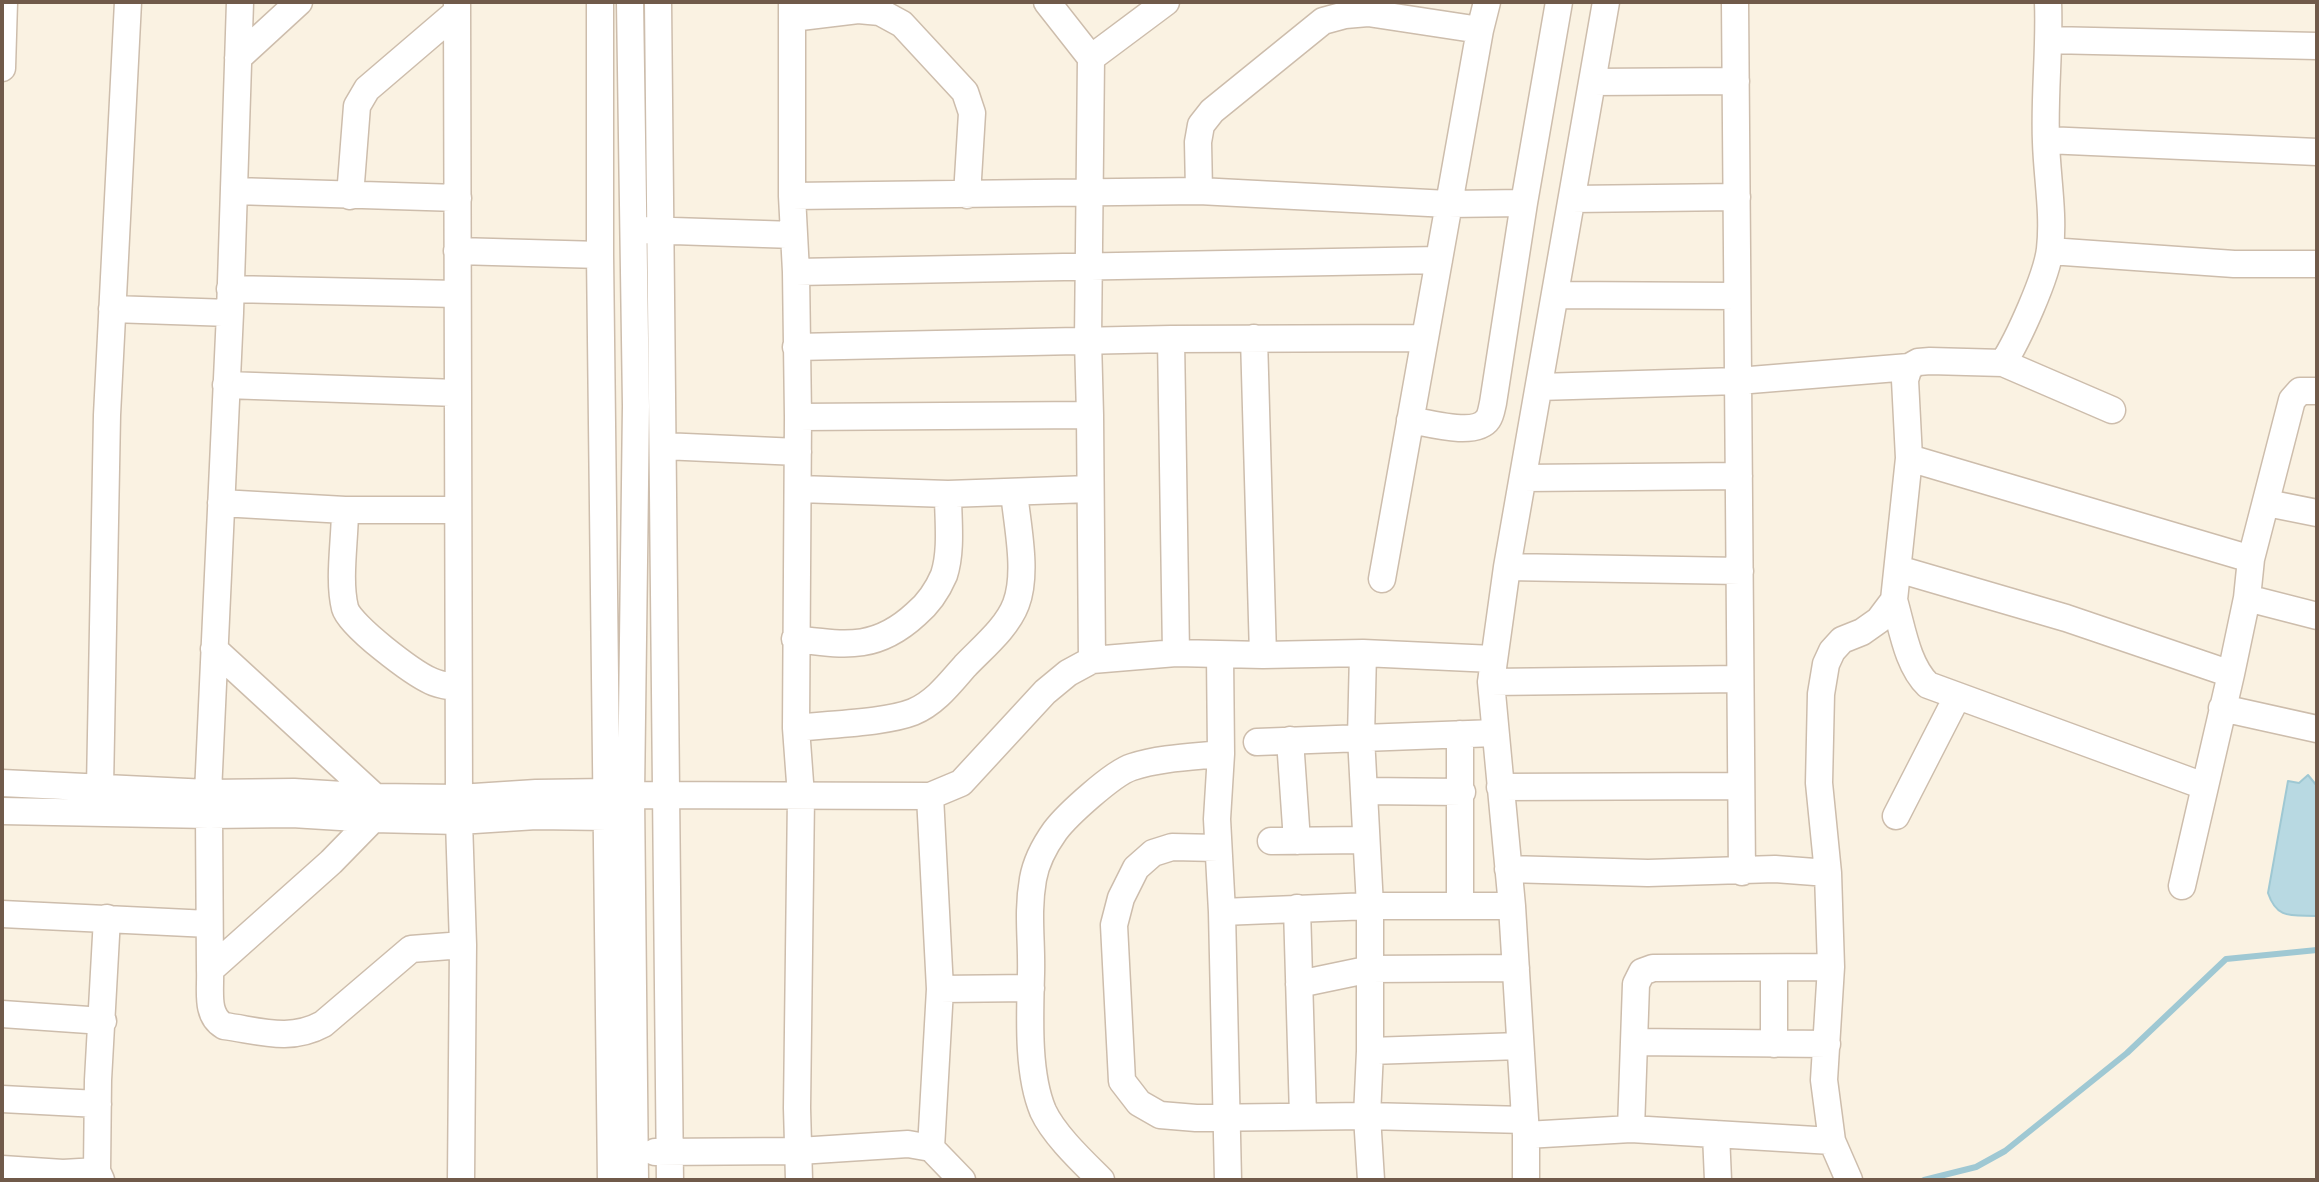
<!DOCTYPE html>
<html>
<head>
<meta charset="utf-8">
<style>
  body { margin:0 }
  #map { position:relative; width:2319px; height:1182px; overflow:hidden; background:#faf2e2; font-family:Cabin,sans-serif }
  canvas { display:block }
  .frame { position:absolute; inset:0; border:4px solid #705a4a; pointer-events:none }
</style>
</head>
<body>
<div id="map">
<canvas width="2319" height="1182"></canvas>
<div class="frame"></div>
</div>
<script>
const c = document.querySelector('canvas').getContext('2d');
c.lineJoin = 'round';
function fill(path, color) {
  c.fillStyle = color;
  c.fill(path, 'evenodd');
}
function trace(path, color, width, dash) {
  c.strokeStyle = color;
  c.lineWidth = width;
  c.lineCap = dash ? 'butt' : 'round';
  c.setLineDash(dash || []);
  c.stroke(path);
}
const water = new Path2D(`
  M2308,775l9,11v130c-25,-1 -40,4 -49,-23l20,-112 11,2z`);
const stream = new Path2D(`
  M1924,1180l52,-13 29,-16 122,-98 99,-94 91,-9`);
const minor = new Path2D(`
  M457,2l2,796
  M600,2v253l11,925
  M630,2l6,404 -5,389 4,385
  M658,2l12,1178
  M792,2v194l4,76 2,145 -2,311 5,68 -4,312 2,72
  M1047,2l44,56 -3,282 2,75 2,245
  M1735,2l7,870
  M792,18l66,-8 22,2 22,12 63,68 7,21 -5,82
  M2049,40l268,6
  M238,58l61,-56
  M1091,58l75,-56
  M2,68l2,-66
  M1592,82l144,-1
  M2046,140l271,12
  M235,191l223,7
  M1199,191l-1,-49 3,-17 11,-14 111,-90 22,-6 23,-2 112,17
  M350,196l7,-90 10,-17 90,-77
  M792,196l407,-5 249,13 76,-1
  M1572,199l165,-2
  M643,230l151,5
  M457,251l143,4
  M2050,251l184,13h83
  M796,272l643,-12
  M230,289l227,5
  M1555,295l182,1
  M112,309l118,4
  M1254,338l9,317
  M1171,339l5,314
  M796,347l375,-8 253,-1
  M2003,363l109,47
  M226,385l231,8
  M1539,387l199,-6 171,-14
  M798,417l292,-2
  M1410,420c18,3 66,17 78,-1 3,-4 4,-12 5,-16l31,-200 35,-201
  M663,446l135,6
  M1909,458l342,101
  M1523,478l216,-2
  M799,489l149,5 142,-5
  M221,503l124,7h112
  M2267,503l50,10
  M345,510c0,30 -7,70 0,98 5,18 68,65 86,73 8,4 18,5 27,7
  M1507,567l233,4
  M1898,569l168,49 165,56
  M1382,579l98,-549 7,-28
  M2247,598l70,18
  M1894,600c8,27 13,65 34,85l276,101
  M795,639c50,6 81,12 121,-25 12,-10 22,-25 28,-39 8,-25 4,-55 4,-81
  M214,649l161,148
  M1363,653l-2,84 9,169v145l-3,65 4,64
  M1220,655l1,99 -4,65 5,93 6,268
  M1491,682l249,-3
  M2222,708l95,21
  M796,728c32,-4 89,-5 117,-16 22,-9 37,-29 52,-46 17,-18 42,-38 51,-62 12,-31 1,-80 -2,-112
  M1460,734v170
  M1290,740l7,101
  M1257,742l238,-9
  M2,783l206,10 86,-1 81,5 84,1 77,-5 72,-1 23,3 299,1 31,-13 84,-91 23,-19 24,-13 84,-7 87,2 100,-2 130,6
  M1500,787l241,-1
  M100,788l7,-373 21,-413
  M1364,791l98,1
  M208,793l22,-480 10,-311
  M930,796l10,193 -9,159
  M2,811l207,4 83,-1 81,5 86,2 77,-5 71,1 15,2
  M209,815l1,155 121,-108 42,-43
  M1896,816l61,-119
  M459,821l4,124 -2,235
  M1271,841l95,-1
  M1218,848l-46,-1 -19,6 -17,15 -15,30 -7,27 8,156 17,22 21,12 36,3 171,-2 158,4
  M1508,869l140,4 127,-4 53,4
  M2182,886l49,-212 16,-76 4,-39 41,-159 8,-9h17
  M1297,908l6,208
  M1222,912l148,-6h142
  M2,914l207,10
  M210,970c1,20 -5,45 14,56 37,5 66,16 99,-2l88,-75 52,-4
  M1299,984l72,-15 145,-1
  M940,989l91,-1
  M2,1014l101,7
  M1635,1042l192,2
  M1774,1044v-76
  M1370,1051l150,-5
  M2,1099l96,5
  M1631,1129l5,-145 6,-12 11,-4 178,-1
  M1716,1134l2,46
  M1526,1135l105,-6 201,12
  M655,1152l144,-1 109,-7 23,4 31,32
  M2,1169l61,4 34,-2
  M101,1180l-4,-9 1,-91 9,-162
  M1101,1180c-18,-18 -47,-45 -58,-69 -16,-38 -13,-96 -12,-137 1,-33 -4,-61 2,-95 3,-17 12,-34 22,-48 12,-16 58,-58 77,-64 28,-9 59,-10 89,-13
  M1526,1180v-45l-14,-229 -21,-224 16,-115 99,-565
  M1849,1180l-17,-39 -8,-61 7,-113 -3,-94 -9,-90 2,-89 5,-30 6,-13 10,-11 20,-8 17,-12 15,-20 15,-142 -4,-78 4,-13 9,-5 12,-1 73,2c15,-23 44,-87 47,-114 4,-35 -3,-72 -4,-107 -2,-47 4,-94 2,-140`);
fill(water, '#b8d9e2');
trace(water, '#9fc8d3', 2);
trace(stream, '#9fc8d3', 6);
trace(minor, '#cdbdac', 29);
trace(minor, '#fff', 26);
</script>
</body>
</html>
